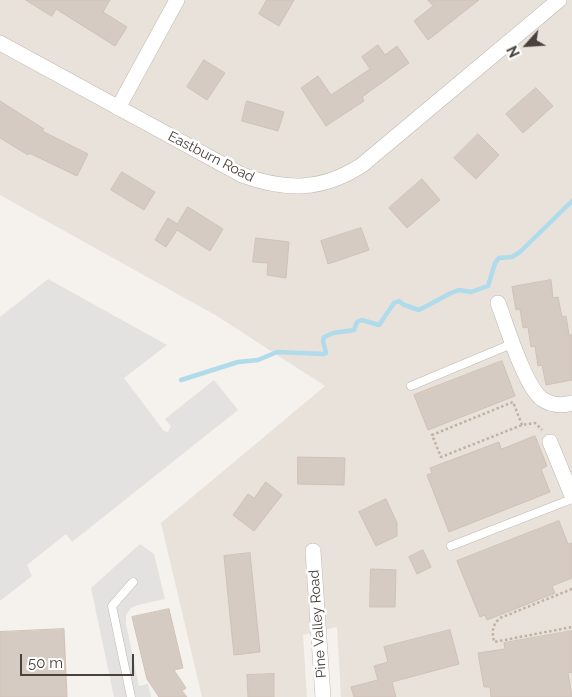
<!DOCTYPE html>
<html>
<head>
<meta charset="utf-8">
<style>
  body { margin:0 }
  #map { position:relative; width:572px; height:697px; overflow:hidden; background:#f5f1ec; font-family:Raleway,sans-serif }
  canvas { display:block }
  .north { position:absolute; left:502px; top:20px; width:50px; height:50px; -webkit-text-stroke:4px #fff; paint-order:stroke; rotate:244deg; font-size:14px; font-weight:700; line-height:20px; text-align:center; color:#49413a }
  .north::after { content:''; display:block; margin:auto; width:18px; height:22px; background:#49413a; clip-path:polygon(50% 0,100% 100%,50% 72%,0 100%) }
  .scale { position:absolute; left:20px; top:654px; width:114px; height:22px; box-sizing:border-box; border:2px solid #49413a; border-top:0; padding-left:6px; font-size:15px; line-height:18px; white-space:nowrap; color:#49413a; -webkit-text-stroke:4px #fff; paint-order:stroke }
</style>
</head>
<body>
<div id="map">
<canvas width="572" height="697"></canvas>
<div class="north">N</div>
<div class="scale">50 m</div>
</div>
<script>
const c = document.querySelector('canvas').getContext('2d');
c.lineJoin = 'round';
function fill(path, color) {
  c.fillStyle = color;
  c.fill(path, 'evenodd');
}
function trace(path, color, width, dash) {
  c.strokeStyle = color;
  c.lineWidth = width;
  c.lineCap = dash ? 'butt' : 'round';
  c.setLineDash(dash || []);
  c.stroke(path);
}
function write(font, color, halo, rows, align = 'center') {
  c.font = font + ' Raleway,sans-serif';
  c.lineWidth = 5;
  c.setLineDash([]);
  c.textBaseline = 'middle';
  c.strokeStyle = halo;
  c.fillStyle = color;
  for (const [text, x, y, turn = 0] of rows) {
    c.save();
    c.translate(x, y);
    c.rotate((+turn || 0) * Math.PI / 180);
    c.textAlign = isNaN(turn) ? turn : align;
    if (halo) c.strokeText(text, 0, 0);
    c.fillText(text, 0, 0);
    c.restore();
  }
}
const residential = new Path2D(`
  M0,0h572v697h-231l-4,-70 -34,8 4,62h-105l-41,-174 164,-137 -108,-70 -217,-121z`);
const parking = new Path2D(`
  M48,279l119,66 -43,33 40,53 4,1 3,-6 -6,-7 49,-39 24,30 -166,132 -6,-8 -39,31 5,11 -32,25v-284z
  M140,544l14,10 11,45 -27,6 -7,3 -5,7v9l13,62 9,-2 3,13h-37l-23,-109z`);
const stream = new Path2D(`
  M181,380l57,-18 20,-2 19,-8 47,2 2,-1 -3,-12 1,-4 9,-4 21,-3 3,-8 5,-2 17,5 15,-22 5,-2 5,4 15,5 32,-17 8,-3 12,2 17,-6 7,-23 4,-5 13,-1 8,-5 52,-51`);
const building = new Path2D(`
  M26,0h84l-7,12 24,15 -12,19 -59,-37 -4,7z
  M267,0h27l-15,26 -20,-12z
  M428,0h51l-51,40 -14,-19 19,-15z
  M378,45l7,10 12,-9 12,17 -47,34 2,4 -38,25 -25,-38 17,-12 13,19 39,-26 -8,-12z
  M204,60l21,13 -18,27 -20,-13z
  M536,88l17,18 -30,27 -17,-19z
  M0,101l44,28 -2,2 46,23 -11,22 -48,-23 -1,2 -28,-17z
  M247,101l37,11 -6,19 -36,-10z
  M478,134l21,21 -23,24 -22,-21z
  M122,172l33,20 -11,18 -33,-20z
  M422,179l18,21 -33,28 -18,-20z
  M188,207l35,22 -13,22 -33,-21 -11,17 -11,-7 13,-22 9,6z
  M361,228l8,22 -41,14 -7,-23z
  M256,238l33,4 -3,36 -19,-3 1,-12 -15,-1z
  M551,280l2,18 5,-1 4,20 4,-1 3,19h3v45l-26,5 -4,-20 -4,1 -3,-20 -4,1 -3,-20 -5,1 -3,-19 -4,1 -4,-23z
  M502,361l13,35 -87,34 -14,-35z
  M535,436l12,30 -6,3 9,23 -101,40 -22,-57 5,-2 -2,-5 69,-26 2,7z
  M298,457l47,1 -1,27 -46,-1z
  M266,482l16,13 -28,36 -21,-16 15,-21 6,4z
  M386,499l11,24v13l-21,10 -17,-34z
  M559,521l9,23 4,-1v35l-20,8 3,7 -68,27 -2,-5 -5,2 -23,-56z
  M423,550l8,17 -14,7 -8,-17z
  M250,553l10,99 -26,3 -10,-99z
  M371,569l25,1 -1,37h-25z
  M169,609l14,59 -9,2 12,18 -4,3 5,6h-28l-12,-18 -15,-62z
  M64,629l3,68h-67v-65z
  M450,630l9,34 -67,18 4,15h-42l-3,-10 27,-7 -4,-14 14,-4 -4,-15z
  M572,631v41l-4,1 4,24h-81l-1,-10h-6l-6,-34 27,-4 -1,-6z
  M274,674v23h-26l-1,-22z`);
const path = new Path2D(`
  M522,425l-9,-23 -81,33 9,22 81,-32 13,-2 7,7
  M572,589l-72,29c-8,7 -8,13 -6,24l78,-15`);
const lane = new Path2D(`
  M411,386l103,-43
  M451,546l121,-47
  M131,697l-19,-91 21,-24`);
const street = new Path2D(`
  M0,43l242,132c44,16 80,16 120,-10l197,-165
  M118,108l59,-108
  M498,303c8,21 27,84 44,96 9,6 20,7 30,4
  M550,442l22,54
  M313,551l10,146`);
const streetNames = [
  ["Eastburn Road",211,157,27],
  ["Pine Valley Road",318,624,-94]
];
fill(residential, '#e8e2db');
fill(parking, '#e4e2e0');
trace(stream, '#b0dbeb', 4.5);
fill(building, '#d5cbc3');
trace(building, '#d0c2b7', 1);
trace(lane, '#c0b7b0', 9);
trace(street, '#c0b7b0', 16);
trace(path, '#c0b1a2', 2.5, [2.5, 2.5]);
trace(lane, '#fff', 8);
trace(street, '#fff', 15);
write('14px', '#49413a', '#fff', streetNames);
</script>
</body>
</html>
